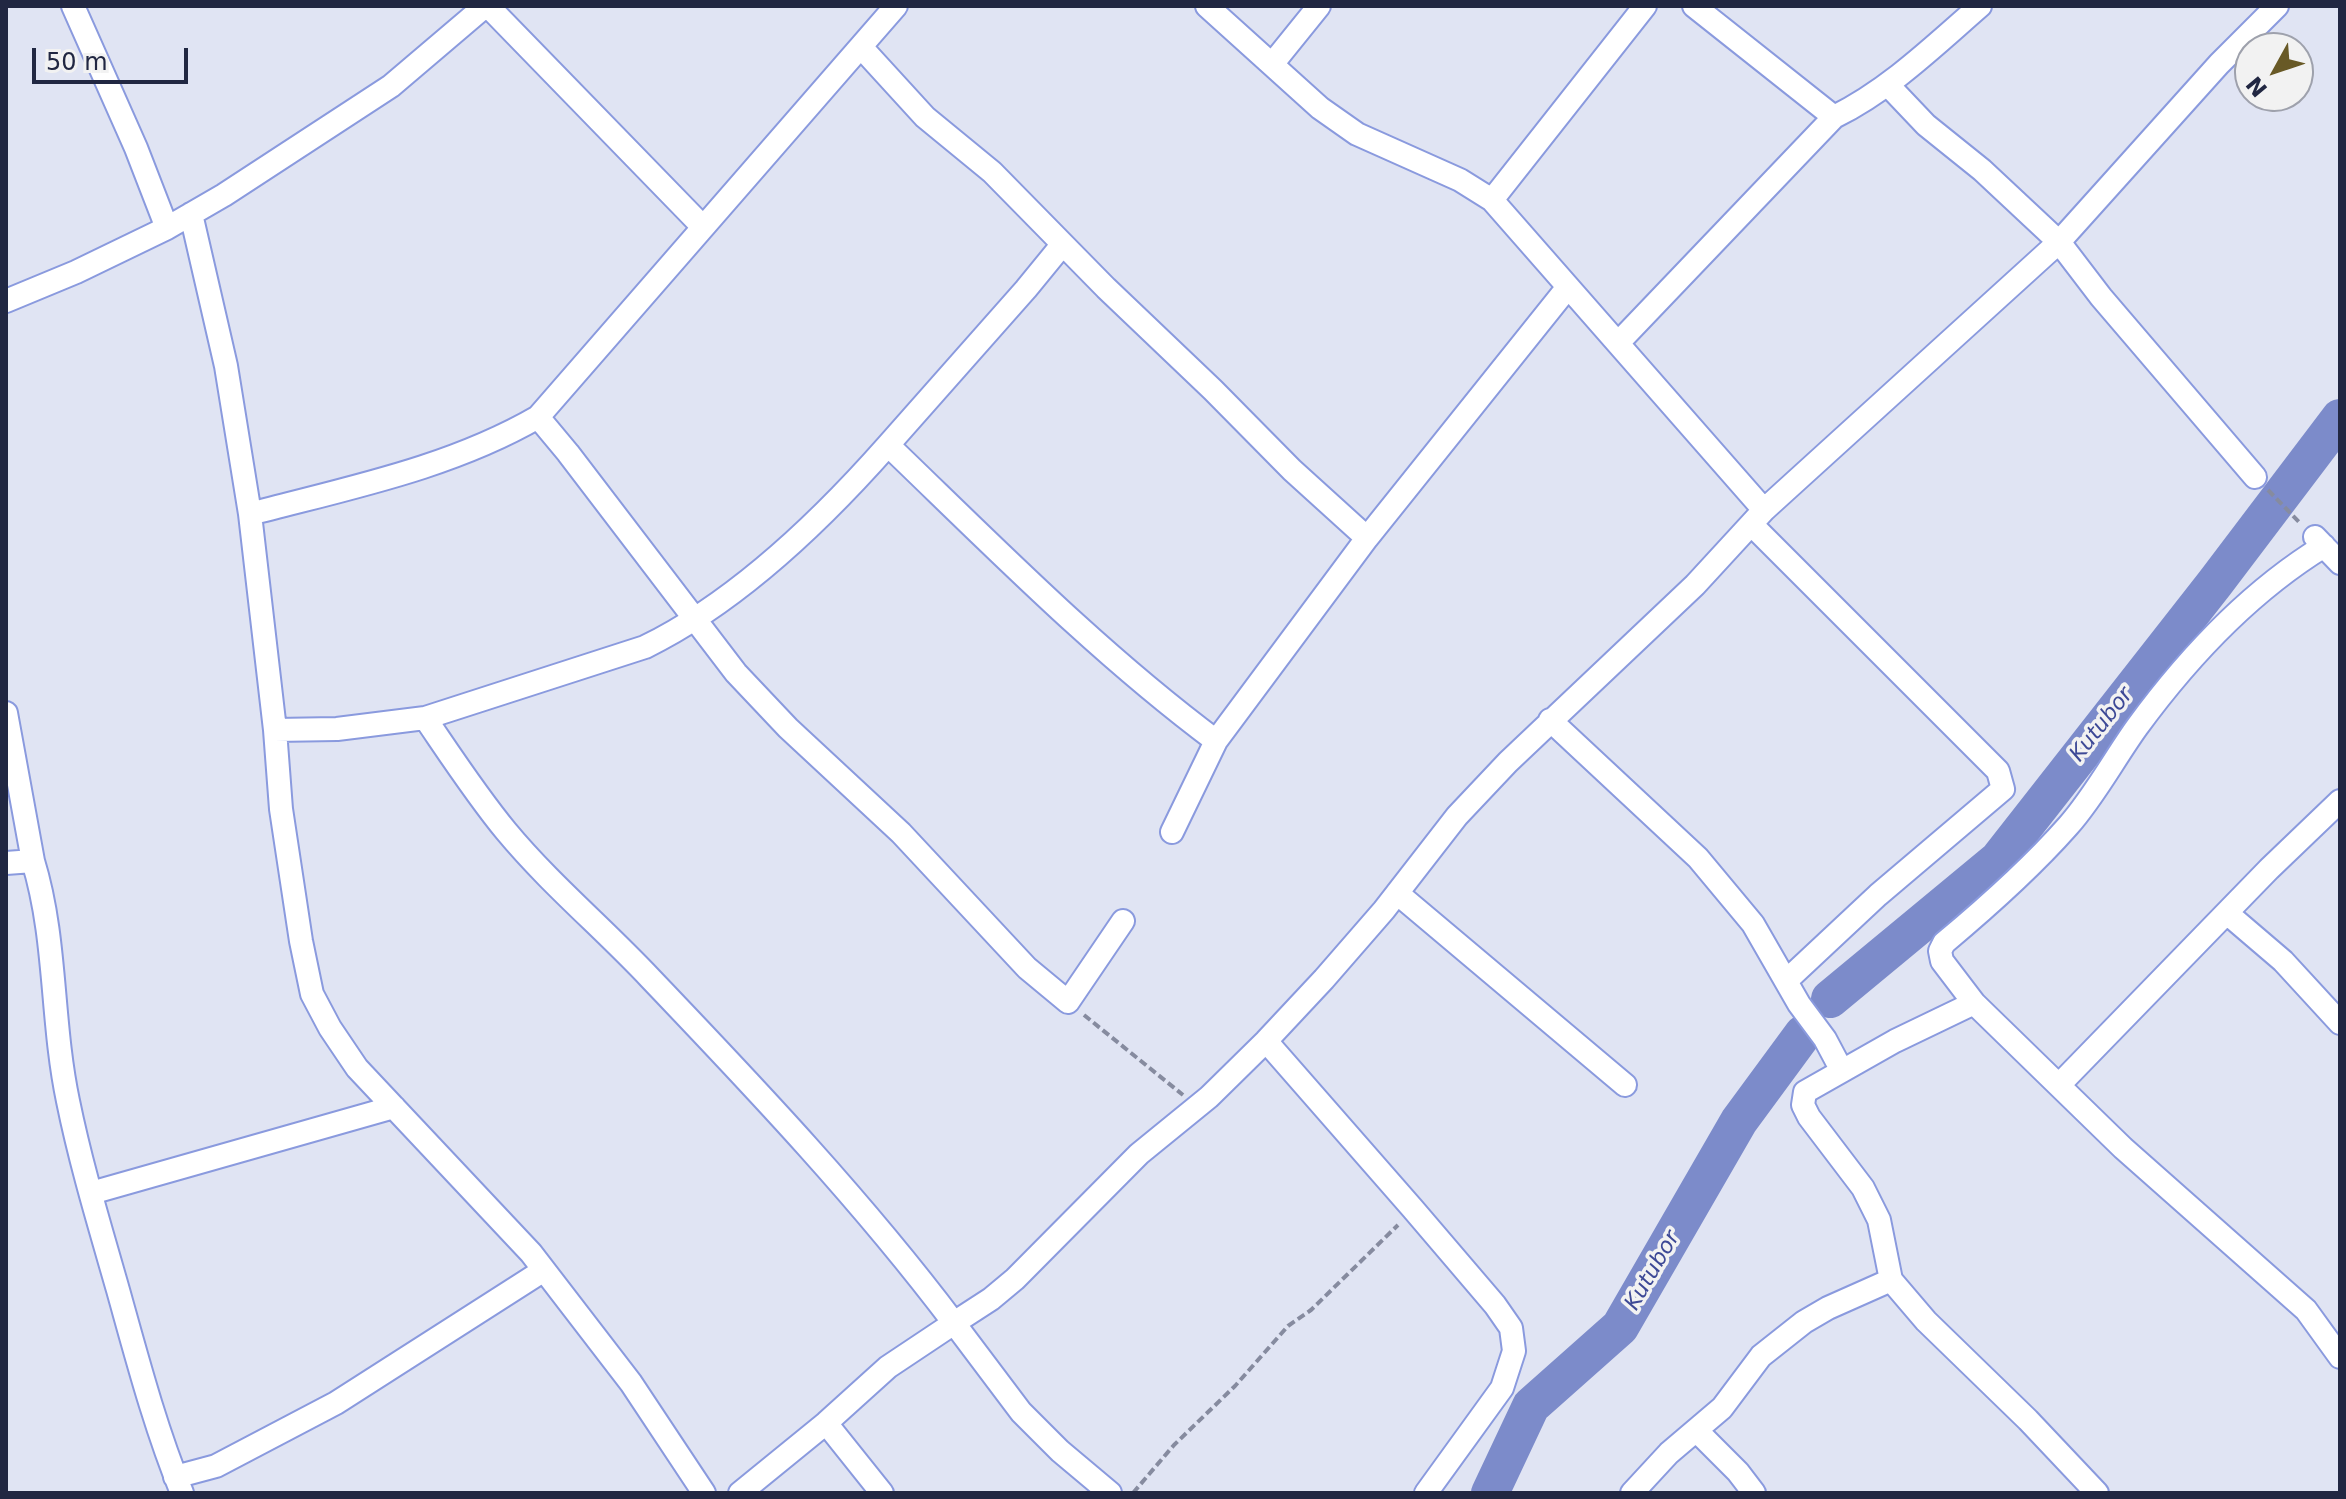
<!DOCTYPE html>
<html>
<head>
<meta charset="utf-8">
<style>
  body { margin:0 }
  #map { position:relative; width:2346px; height:1499px; overflow:hidden; background:#e0e4f3; font-family:"DejaVu Sans",sans-serif }
  canvas { display:block }
  .frame { position:absolute; inset:0; border:8px solid #212742; pointer-events:none }
  .north { position:absolute; left:2234px; top:32px; width:80px; height:80px; box-sizing:border-box; background:#f2f2f2; border:2px solid #9ea1ac; border-radius:50%; rotate:230deg; font-size:22px; font-weight:700; line-height:32px; text-align:center; color:#212742 }
  .north::after { content:''; display:block; margin:auto; width:28px; height:36px; background:#685926; clip-path:polygon(50% 0,100% 100%,50% 72%,0 100%) }
  .scale { position:absolute; left:32px; top:48px; width:156px; height:36px; box-sizing:border-box; border:4px solid #212742; border-top:0; padding-left:10px; font-size:24px; line-height:28px; white-space:nowrap; color:#212742; -webkit-text-stroke:6px #f2f2f2; paint-order:stroke }
</style>
</head>
<body>
<div id="map">
<canvas width="2346" height="1499"></canvas>
<div class="frame"></div>
<div class="north">N</div>
<div class="scale">50 m</div>
</div>
<script>
const c = document.querySelector('canvas').getContext('2d');
c.lineJoin = 'round';
function trace(path, color, width, dash) {
  c.strokeStyle = color;
  c.lineWidth = width;
  c.lineCap = dash ? 'butt' : 'round';
  c.setLineDash(dash || []);
  c.stroke(path);
}
function write(font, color, halo, rows, align = 'center') {
  c.font = font + ' "DejaVu Sans",sans-serif';
  c.lineWidth = 7;
  c.setLineDash([]);
  c.textBaseline = 'middle';
  c.strokeStyle = halo;
  c.fillStyle = color;
  for (const [text, x, y, turn = 0] of rows) {
    c.save();
    c.translate(x, y);
    c.rotate((+turn || 0) * Math.PI / 180);
    c.textAlign = isNaN(turn) ? turn : align;
    if (halo) c.strokeText(text, 0, 0);
    c.fillText(text, 0, 0);
    c.restore();
  }
}
const river = new Path2D(`
  M1830,999l168,-139 217,-277 125,-165
  M1490,1493l41,-87 89,-79 119,-206 64,-87`);
const path = new Path2D(`
  M2268,490l33,34
  M1084,1015l99,80
  M1133,1493l41,-48 61,-59 53,-60 23,-16 87,-85`);
const minor = new Path2D(`
  M73,6l63,142 31,80
  M488,6l214,220
  M1207,6l113,102 37,26 103,46 32,20 272,310
  M1694,6l140,111
  M861,47l64,70 67,55 114,116 107,102 79,80 75,68
  M1273,63l46,-57
  M1888,85l38,40 56,45 77,72 42,55 154,180
  M1492,200l153,-194
  M191,214l35,152 24,148 25,216 6,79 20,132 11,53 18,34 27,40 174,185 100,130 73,110
  M1062,245l-36,44 -138,156c106,102 210,208 328,296
  M6,301l70,-29 91,-44 57,-33 167,-109 94,-80
  M1619,342l215,-225c55,-27 100,-71 146,-111
  M538,417l30,36 168,220 52,55 113,105 126,135 41,34 55,-81
  M250,514c98,-26 200,-46 288,-97l358,-411
  M1752,525l246,246 5,18 -125,106 -92,86
  M2315,537l25,26
  M2324,546c-75,46 -135,110 -187,181 -23,32 -43,70 -69,99 -37,42 -81,81 -124,117l-4,8 2,10 32,42 149,145 183,162 34,47
  M6,713l27,148 -27,2
  M425,718c26,38 52,78 81,113 44,53 97,97 144,147 106,111 212,223 304,345l-66,44 -62,56 -86,70
  M1550,720l148,138 55,66 46,80 26,35 17,32
  M275,730l62,-1 88,-11 220,-71c92,-45 176,-126 243,-202
  M1172,832l44,-91 151,-203 201,-251
  M33,861c24,78 18,160 35,240 13,64 32,126 50,189 19,68 37,137 64,203
  M1397,893l228,192
  M2228,914l55,47 57,62
  M1974,1003l-79,38 -90,51 -2,13 6,12 54,71 16,32 12,60 35,41 102,99 69,73
  M1266,1041l147,168 82,96 16,23 3,23 -12,37 -76,105
  M2059,1085l210,-216 71,-68
  M91,1193l303,-86
  M826,1423l56,70
  M1696,1430l42,42 16,21
  M175,1477l41,-11 120,-63 208,-133
  M1110,1493l-50,-42 -39,-39 -67,-89 37,-24 24,-20 124,-125 70,-57 57,-56 58,-62 60,-69 73,-94 51,-54 187,-177 69,-75 295,-268 160,-178 58,-58
  M1632,1493l37,-40 53,-45 39,-52 43,-34 24,-14 63,-28`);
const waterNames = [
  ["Kutubor",2102,725,-52],
  ["Kutubor",1653,1271,-60]
];
trace(river, '#7c8bca', 38);
trace(minor, '#8a9ade', 26);
trace(path, '#868b9f', 4, [8, 4]);
trace(minor, '#fff', 22);
write('italic 22px', '#3d4996', '#f2f2f2', waterNames);
</script>
</body>
</html>
